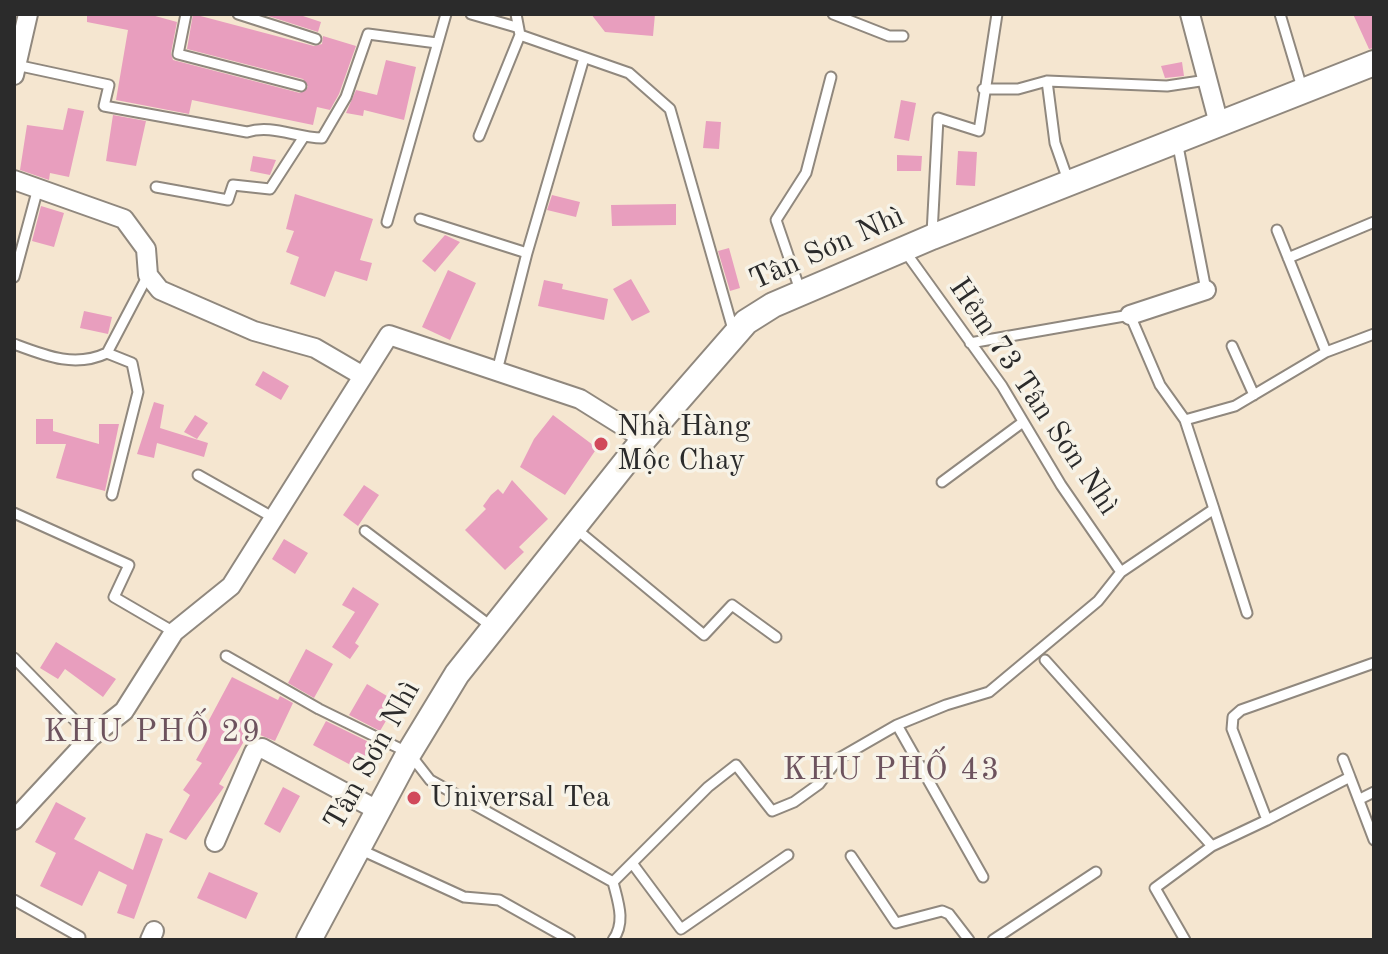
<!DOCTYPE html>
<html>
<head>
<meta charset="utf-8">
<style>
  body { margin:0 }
  #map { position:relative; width:1388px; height:954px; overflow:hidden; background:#f5e6d0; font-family:"Old Standard TT",serif }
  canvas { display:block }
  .frame { position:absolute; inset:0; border:16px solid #2b2b2b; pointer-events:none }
</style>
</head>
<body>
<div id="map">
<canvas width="1388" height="954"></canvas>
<div class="frame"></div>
</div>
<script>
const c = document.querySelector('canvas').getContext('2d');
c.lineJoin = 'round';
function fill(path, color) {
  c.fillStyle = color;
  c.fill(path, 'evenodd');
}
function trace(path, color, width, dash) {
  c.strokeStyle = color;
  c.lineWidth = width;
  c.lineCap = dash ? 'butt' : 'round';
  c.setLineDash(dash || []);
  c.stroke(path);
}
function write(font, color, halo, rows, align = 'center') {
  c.font = font + ' "Old Standard TT",serif';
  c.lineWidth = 7;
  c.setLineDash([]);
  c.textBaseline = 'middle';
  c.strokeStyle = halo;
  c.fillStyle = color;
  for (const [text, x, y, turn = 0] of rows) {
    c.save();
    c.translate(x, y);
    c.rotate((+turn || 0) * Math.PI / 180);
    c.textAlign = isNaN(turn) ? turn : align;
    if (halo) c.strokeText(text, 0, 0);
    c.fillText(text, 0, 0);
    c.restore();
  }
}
const building = new Path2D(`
  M87,14h61l29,8 -6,31 2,7 127,33 8,-6 -5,-8 -116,-30 6,-35 121,32 8,-2 1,-8 33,10 -17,48 -9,16 -13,-3 -4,18 -121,-25 -3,14 -73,-14 12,-70 -41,-8z
  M297,14l24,8 -3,10 -53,-17z
  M591,14h64l-2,22 -48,-4z
  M1353,14h21v34l-5,1z
  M386,60l30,7 -12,53 -40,-10 -1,6 -17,-3 10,-23 21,5z
  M1182,62l2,14 -19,2 -4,-12z
  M901,100l15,3 -7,38 -15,-3z
  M68,108l16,3 -15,66 -19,-4 -1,7 -29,-10 7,-45 36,5z
  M113,115l33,6 -10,45 -30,-5z
  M706,121l15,1 -2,27 -16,-1z
  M958,151l19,1 -2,34 -19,-1z
  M897,155l25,1 -1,15h-24z
  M253,156l23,4 -6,15 -20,-4z
  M295,194l78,25 -13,41 12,3 -5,18 -32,-10 -10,26 -35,-13 9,-27 -13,-5 8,-21 -8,-2z
  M552,195l28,7 -4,15 -29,-7z
  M676,204v21l-64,1 -1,-21z
  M41,206l23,7 -10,34 -22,-6z
  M445,235l15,7 -25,30 -13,-11z
  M729,248l11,40 -10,3 -12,-40z
  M448,270l28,13 -26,57 -28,-13z
  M631,279l19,33 -18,9 -19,-32z
  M544,280l19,4 -1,5 46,10 -4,21 -66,-14z
  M84,311l28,6 -4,17 -28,-6z
  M263,371l26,15 -8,14 -26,-15z
  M154,402l10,3 -4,23 48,15 -4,14 -47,-14 -3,15 -17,-4z
  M195,415l13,8 -11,16 -13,-7z
  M553,415l44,33 -32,47 -45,-28 14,-28z
  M36,419h17v12l46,13v-20h20l-14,67 -49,-13 10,-34h-30z
  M512,480l36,39 -29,28 5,5 -19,18 -40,-40 21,-21 -3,-3 8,-11 7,-6 5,5z
  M364,485l15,10 -21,31 -15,-11z
  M284,539l24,14 -13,21 -23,-15z
  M353,587l26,17 -24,39 4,3 -9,13 -18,-12 23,-35 -13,-7z
  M56,642l60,37 -13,18 -38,-28 -7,10 -18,-11z
  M306,649l27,15 -19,34 -26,-15z
  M232,677l46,23 2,-4 13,7 -18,38 -25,-10 -31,53 5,3 -38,53 -17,-8 21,-37 -7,-5 19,-27 -6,-3 12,-21 -7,-4z
  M367,684l30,18 -17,29 -31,-16z
  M326,721l47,23 2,4 -13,23 -49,-26z
  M283,787l17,9 -20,37 -16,-9z
  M56,802l30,16 -12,21 59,31 13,-37 17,6 -29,80 -17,-6 10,-28 -28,-14 -17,35 -42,-20 16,-33 -21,-11z
  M209,872l49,21 -12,26 -49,-21z`);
const service = new Path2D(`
  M186,14l-8,40 123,32
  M238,14l78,25
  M471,14l45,13
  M833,14l56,22h14
  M1280,14l23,77
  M520,35l109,38 41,36 64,224
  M16,65l93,20 -5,21 143,26c25,-8 49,6 75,6l24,-41 22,-63 69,9
  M1047,81l8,62 14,40
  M983,89h35l29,-8 120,5 40,-6
  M479,136l41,-101 -4,-21
  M1177,141l29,149
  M156,187l72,13 5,-15 37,4 33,-51
  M420,219l107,34
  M387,222l59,-208
  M1277,230l49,122
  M932,234l6,-116 41,13 18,-117
  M904,250l98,136 59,99 60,87
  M1288,258l86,-36
  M14,277l24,-89
  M800,290l-24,-70 30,-47 25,-96
  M970,343l160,-28 30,70 25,35
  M14,344c32,12 61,24 93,9
  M1232,346l22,49
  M497,371l30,-118 57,-195
  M198,475l76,43
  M942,482l81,-60
  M112,495l26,-103 -6,-29 -25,-10 41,-78
  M1214,509l33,104
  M14,513l115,52 -15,32 60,35
  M576,529l128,106 28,-30 44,32
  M365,531l127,96
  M226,656l93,53 90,44 21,27 183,102
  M14,658l77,79
  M1045,660l167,186
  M897,725l86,152
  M1350,777l24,63
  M1360,799l14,-7
  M1267,820l83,-43 -7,-18
  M359,849l105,48 35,3 71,40
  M851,856l45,67 46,-12 7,3 20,26
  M632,863l49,66 107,-74
  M613,882l95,-95 28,-22 36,46 22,-9 25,-18 19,-25 59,-34 49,-20 43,-13 109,-91 23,-29 93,-63 -29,-89 50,-14 91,-54 48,-18
  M613,882c5,20 13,40 0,58
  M14,900l66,37
  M993,940l103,-68
  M1185,940l-30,-52 57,-42 55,-26 -35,-91 1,-12 8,-7 133,-47`);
const minor = new Path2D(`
  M1190,14l29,110
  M14,75l14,-61
  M14,180l110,39 22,30 2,26 12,15 94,41 61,17 48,28
  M1130,315l76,-25
  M14,820l77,-83 33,-26 50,-79 57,-46 158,-251 191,64 64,40
  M215,842l39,-90 8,-4 117,63
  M150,940l4,-9`);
const tertiary = new Path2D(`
  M309,940l100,-187 48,-79 187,-235 102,-117 27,-17 159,-68 442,-174`);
const markers = [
  [601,444,8,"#d1495b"],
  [414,798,8,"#d1495b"]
];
const streetNames = [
  ["Tân Sơn Nhì",827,249,-24],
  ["Hẻm 73 Tân Sơn Nhì",1033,397,56],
  ["Tân Sơn Nhì",373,756,-61]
];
const poiNames = [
  ["Nhà Hàng",617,427],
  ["Mộc Chay",617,461],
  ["Universal Tea",430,798]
];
const neighbourhoodNames = [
  ["KHU PHỐ 29",153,733],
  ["KHU PHỐ 43",892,771]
];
fill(building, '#e89ebe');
trace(service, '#90887e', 13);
trace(minor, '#90887e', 22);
trace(tertiary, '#90887e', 28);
trace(service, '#fff', 9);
trace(minor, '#fff', 18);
trace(tertiary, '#fff', 24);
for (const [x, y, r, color] of markers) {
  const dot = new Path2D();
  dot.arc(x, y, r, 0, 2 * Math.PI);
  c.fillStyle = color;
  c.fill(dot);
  trace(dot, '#f7f3e8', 3);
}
write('30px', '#2b2b2b', '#f7f3e8', streetNames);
write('30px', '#2b2b2b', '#f7f3e8', poiNames, 'left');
c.letterSpacing = '2px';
write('32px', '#6d535e', '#f7f3e8', neighbourhoodNames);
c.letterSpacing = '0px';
</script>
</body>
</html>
